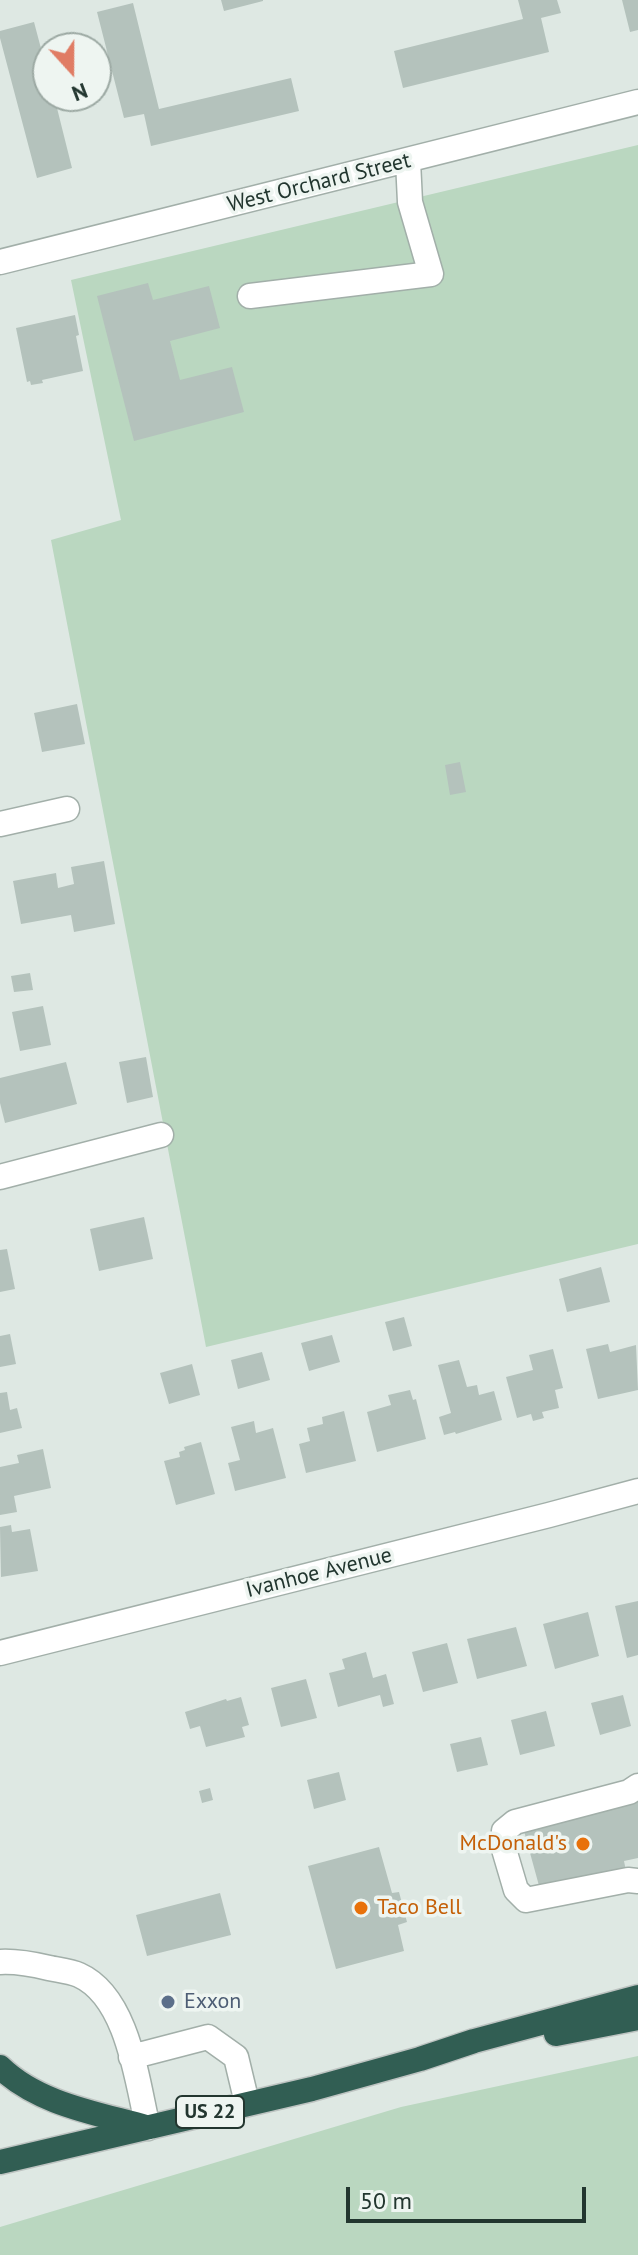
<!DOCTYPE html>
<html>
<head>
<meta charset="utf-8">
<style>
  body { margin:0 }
  #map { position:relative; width:638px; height:2255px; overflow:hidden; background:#dee8e3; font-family:"PT Sans",sans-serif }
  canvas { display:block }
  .north { position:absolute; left:32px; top:32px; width:80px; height:80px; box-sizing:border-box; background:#eef5f1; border:2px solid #9ca9a3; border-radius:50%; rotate:159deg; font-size:22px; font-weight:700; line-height:32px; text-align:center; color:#22362f }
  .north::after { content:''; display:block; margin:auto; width:28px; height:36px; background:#e07c64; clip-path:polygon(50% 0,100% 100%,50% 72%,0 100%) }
  .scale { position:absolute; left:346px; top:2187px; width:240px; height:36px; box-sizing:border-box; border:4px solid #22362f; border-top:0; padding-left:10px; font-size:24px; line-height:28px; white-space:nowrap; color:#22362f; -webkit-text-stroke:6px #eef5f1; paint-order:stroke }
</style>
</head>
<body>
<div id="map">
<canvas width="638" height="2255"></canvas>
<div class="north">N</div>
<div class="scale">50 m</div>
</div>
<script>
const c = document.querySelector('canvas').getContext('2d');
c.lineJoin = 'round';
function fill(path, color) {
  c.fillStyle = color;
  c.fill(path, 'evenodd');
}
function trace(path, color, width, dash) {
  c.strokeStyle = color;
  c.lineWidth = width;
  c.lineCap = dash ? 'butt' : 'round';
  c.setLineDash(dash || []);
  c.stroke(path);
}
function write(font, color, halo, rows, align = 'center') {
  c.font = font + ' "PT Sans",sans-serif';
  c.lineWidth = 7;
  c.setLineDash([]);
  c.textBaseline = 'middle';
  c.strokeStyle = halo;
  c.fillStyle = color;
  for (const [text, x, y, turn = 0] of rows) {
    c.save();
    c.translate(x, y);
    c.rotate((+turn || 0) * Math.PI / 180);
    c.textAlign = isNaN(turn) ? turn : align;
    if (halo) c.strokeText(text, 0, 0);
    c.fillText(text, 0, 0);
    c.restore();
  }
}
const green = new Path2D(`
  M638,145v1099l-432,103 -155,-807 70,-20 -50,-240z
  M638,2056v199h-638v-28l401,-120z`);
const building = new Path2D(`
  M221,0h42v1l-39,10z
  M518,0h39l4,13 -20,5 8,34 -146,36 -9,-37 129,-32z
  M622,0h16v30l-8,2z
  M133,3l26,106 132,-31 8,33 -148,35 -7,-32 -20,4 -27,-106z
  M34,22l14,53v21h6l18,72 -35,10 -37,-140v-7z
  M148,283l5,17 56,-14 11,42 -50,13 10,39 52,-13 12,45 -110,29 -37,-145z
  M75,315l4,20 -3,1 7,35 -41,9 1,3 -12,2 -1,-4 -3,1 -11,-54z
  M77,704l8,40 -43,8 -8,-39z
  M460,762l6,30 -16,3 -5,-30z
  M104,861l11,63 -41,8 -3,-17 -50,9 -8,-43 43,-8 2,15 16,-4 -3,-17z
  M30,973l3,17 -19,2 -3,-16z
  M43,1006l8,39 -31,6 -8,-39z
  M146,1057l7,40 -26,6 -8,-41z
  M66,1062l11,42 -72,19 -5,-20v-25z
  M144,1217l9,42 -54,12 -9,-42z
  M7,1249l8,40 -15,3v-42z
  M601,1267l9,35 -43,10 -8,-33z
  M404,1317l8,29 -19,5 -8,-29z
  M10,1334l6,30 -16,3v-31z
  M332,1335l8,27 -31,9 -8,-28z
  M608,1344l2,8 26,-7 2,45 -40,9 -12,-50z
  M553,1349l10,39 -8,2 4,18 -17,4 2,6 -11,3 -2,-7 -14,4 -11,-41 27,-7 -4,-15z
  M262,1352l8,28 -32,9 -7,-29z
  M459,1360l8,27 10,-2 2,10 15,-4 8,29 -46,14 -1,-2 -11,3 -5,-18 12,-4 -13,-48z
  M192,1364l8,31 -31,9 -9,-31z
  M410,1390l3,10 3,-1 10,40 -49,13 -10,-40 24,-7 -3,-10z
  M7,1392l3,18 7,-2 5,20 -22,5v-40z
  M344,1411l12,50 -50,12 -7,-29 11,-3 -3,-13 16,-4 -1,-7z
  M254,1421l2,12 17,-5 13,50 -51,13 -7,-28 12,-3 -9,-33z
  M201,1442l14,52 -39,11 -12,-44 16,-4 -1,-5 6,-2 -1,-3z
  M43,1449l8,39 -37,8 3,16 -17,3v-48l19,-4 -2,-8z
  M11,1525l1,7 18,-3 8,42 -37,6 -1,-50z
  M638,1601v54l-11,3 -12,-52z
  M588,1612l11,44 -44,13 -12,-45z
  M516,1627l11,39 -50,13 -10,-40z
  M447,1643l11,40 -35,9 -11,-40z
  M366,1652l7,26 13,-4 8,30 -11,3 -3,-12 -42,12 -9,-34 16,-4 -3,-10z
  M306,1679l11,39 -36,9 -10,-39z
  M623,1695l8,31 -31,9 -9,-32z
  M241,1697l8,28 -7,2 3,10 -39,10 -6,-21 -10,3 -5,-17 41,-13 1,2z
  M546,1711l9,35 -35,9 -9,-35z
  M481,1737l7,28 -31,7 -7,-28z
  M339,1772l7,28 -32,9 -7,-29z
  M210,1788l3,12 -11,3 -3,-12z
  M638,1801v57l-14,3 2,10 -85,22 -17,-62z
  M379,1847l13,46 7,-1 8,30 -9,3 6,26 -68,18 -28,-103z
  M220,1893l11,42 -84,21 -11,-41z`);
const minor = new Path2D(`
  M0,262l638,-160
  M250,296l181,-22 -21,-72 -2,-41
  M0,824l67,-15
  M0,1177l161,-42
  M0,1653l549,-138 89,-24
  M638,1786l-9,6 -114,30 -11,9 -1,15 13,44 10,10 102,-20 10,1
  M0,1962c17,-1 32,2 49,6 9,2 21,3 30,7 49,22 58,106 69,153
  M131,2057l77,-20 28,20 11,46`);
const highway = new Path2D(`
  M556,2034l82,-16
  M0,2067c38,37 96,46 146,60
  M0,2162l312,-73 108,-30 54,-18 164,-44`);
const markers = [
  [583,1844,8,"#e8710a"],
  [361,1908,8,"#e8710a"],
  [168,2002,8,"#5c6f8a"]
];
const shields = [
  [210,2112,68]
];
const shieldNames = [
  ["US 22",210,2112]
];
const streetNames = [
  ["West Orchard Street",319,183,-14],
  ["Ivanhoe Avenue",319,1573,-14]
];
const foodNames = [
  ["McDonald's",567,1844],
  ["Taco Bell",377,1908,"left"]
];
const serviceNames = [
  ["Exxon",184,2002]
];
fill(green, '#bad7c0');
fill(building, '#b4c2bc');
trace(minor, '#a2afa9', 27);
trace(highway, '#bdc3c1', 27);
trace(minor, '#fff', 24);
trace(highway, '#315e53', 24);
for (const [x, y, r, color] of markers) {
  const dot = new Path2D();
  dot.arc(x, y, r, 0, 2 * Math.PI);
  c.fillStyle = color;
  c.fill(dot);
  trace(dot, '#eef5f1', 3);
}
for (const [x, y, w] of shields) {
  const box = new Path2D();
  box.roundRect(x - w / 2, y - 16, w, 32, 6);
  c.fillStyle = '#eef5f1';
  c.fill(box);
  trace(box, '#22362f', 2);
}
write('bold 20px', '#22362f', null, shieldNames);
write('22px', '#22362f', '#eef5f1', streetNames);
write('22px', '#c56008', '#eef5f1', foodNames, 'right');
write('22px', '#4e5e75', '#eef5f1', serviceNames, 'left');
</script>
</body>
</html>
